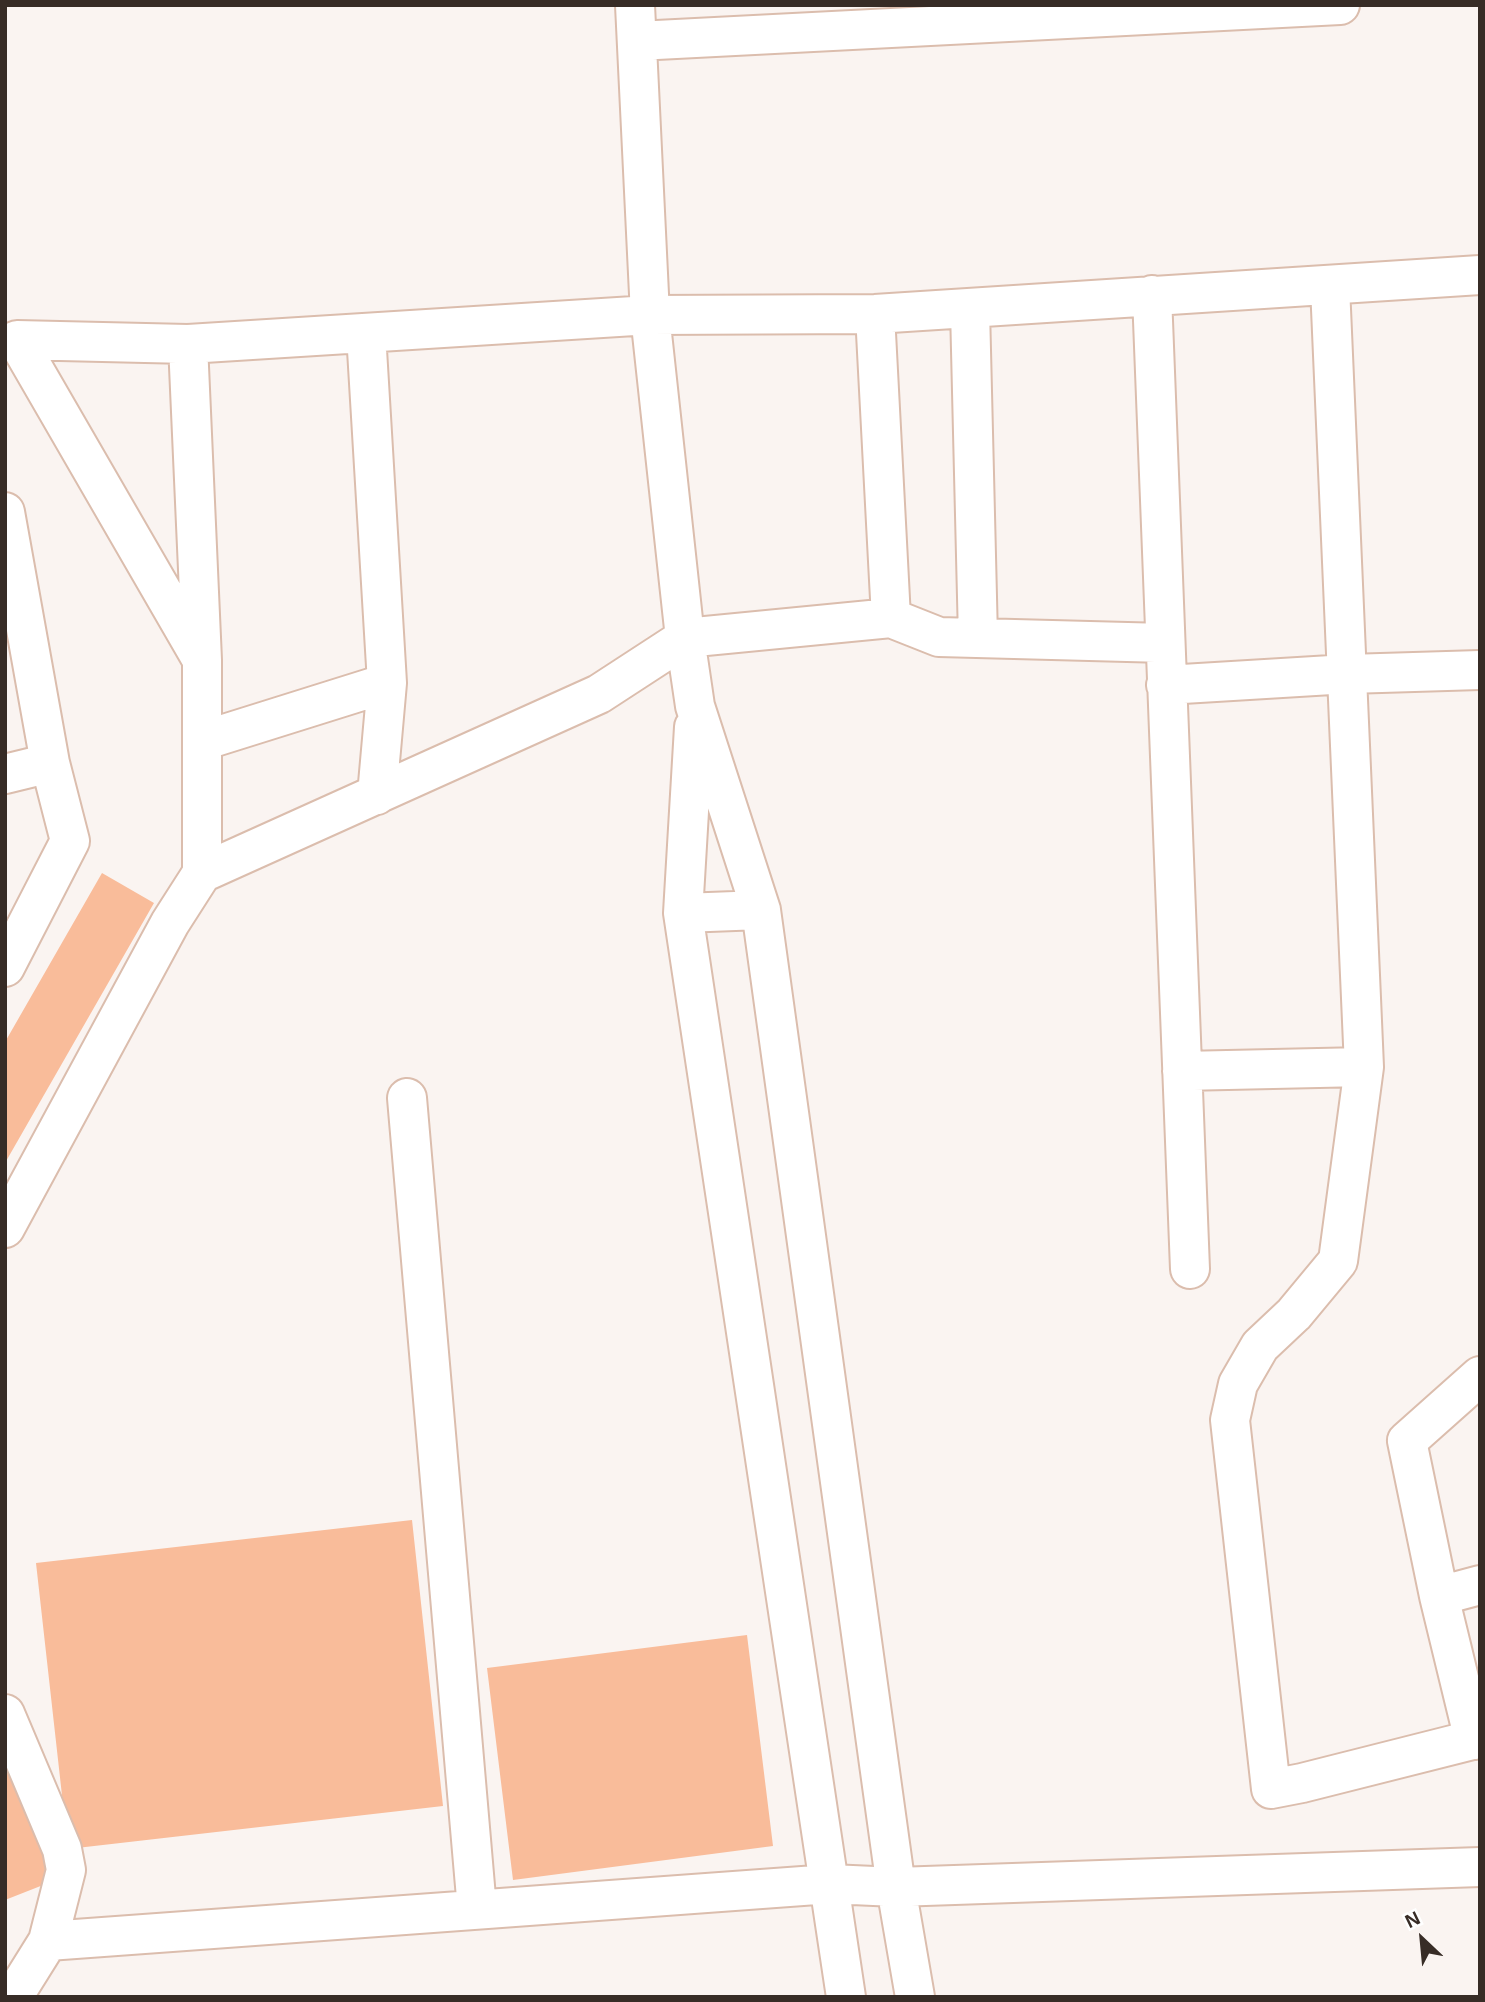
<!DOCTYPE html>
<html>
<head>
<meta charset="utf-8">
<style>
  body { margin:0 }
  #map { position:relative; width:1485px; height:2002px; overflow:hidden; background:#faf4f1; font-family:Arial,sans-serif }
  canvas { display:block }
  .frame { position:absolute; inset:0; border:7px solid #372c26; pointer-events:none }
  .north { position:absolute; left:1387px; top:1904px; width:70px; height:70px; -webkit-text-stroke:5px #fff; paint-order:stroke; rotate:334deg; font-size:19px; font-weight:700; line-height:28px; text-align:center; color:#372c26 }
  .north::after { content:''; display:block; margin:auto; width:24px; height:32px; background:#372c26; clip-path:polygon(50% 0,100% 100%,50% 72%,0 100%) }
</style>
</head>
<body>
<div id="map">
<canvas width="1485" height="2002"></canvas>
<div class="frame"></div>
<div class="north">N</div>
</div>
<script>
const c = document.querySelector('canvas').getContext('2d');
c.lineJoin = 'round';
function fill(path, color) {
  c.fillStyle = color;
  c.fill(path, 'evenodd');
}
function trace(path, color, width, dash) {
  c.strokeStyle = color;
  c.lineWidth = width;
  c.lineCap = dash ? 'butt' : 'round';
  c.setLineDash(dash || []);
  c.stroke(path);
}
const building = new Path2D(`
  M102,873l52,30 -149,260v-121z
  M412,1520l31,286 -375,43 -32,-286z
  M747,1635l26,211 -260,34 -26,-212z
  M5,1734l56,144 -56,22z`);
const minor = new Path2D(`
  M635,5l15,310 35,323 10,68 66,204 135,977 19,110
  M637,41l703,-36
  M1330,286l34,781 -26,194 -44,53 -34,32 -22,38 -8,36 41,369 31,-6 178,-45
  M1152,295l38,974
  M970,309l8,329
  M875,314l16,304 48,19 226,6
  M366,333l21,350 -10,112
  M5,512l45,251
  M202,660l-185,-320 171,4 462,-29 225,-1 605,-39
  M1166,685l182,-11 132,-4
  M694,727l-11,186 163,1084
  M202,741l185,-58
  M5,774l45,-11 20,78 -65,126
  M202,873l397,-179 86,-56 206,-20
  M683,913l78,-3
  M1182,1071l182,-4
  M407,1098l70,811
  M5,1228l165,-305 32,-50v-213l-14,-316
  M1480,1376l-73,65 32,155 41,-11
  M1439,1596l35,144
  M5,1714l57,135 4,21 -18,71 -35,56
  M48,1941l782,-57 66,3 584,-20`);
fill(building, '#f9bc9a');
trace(minor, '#dbbdad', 42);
trace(minor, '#fff', 38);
</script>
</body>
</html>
